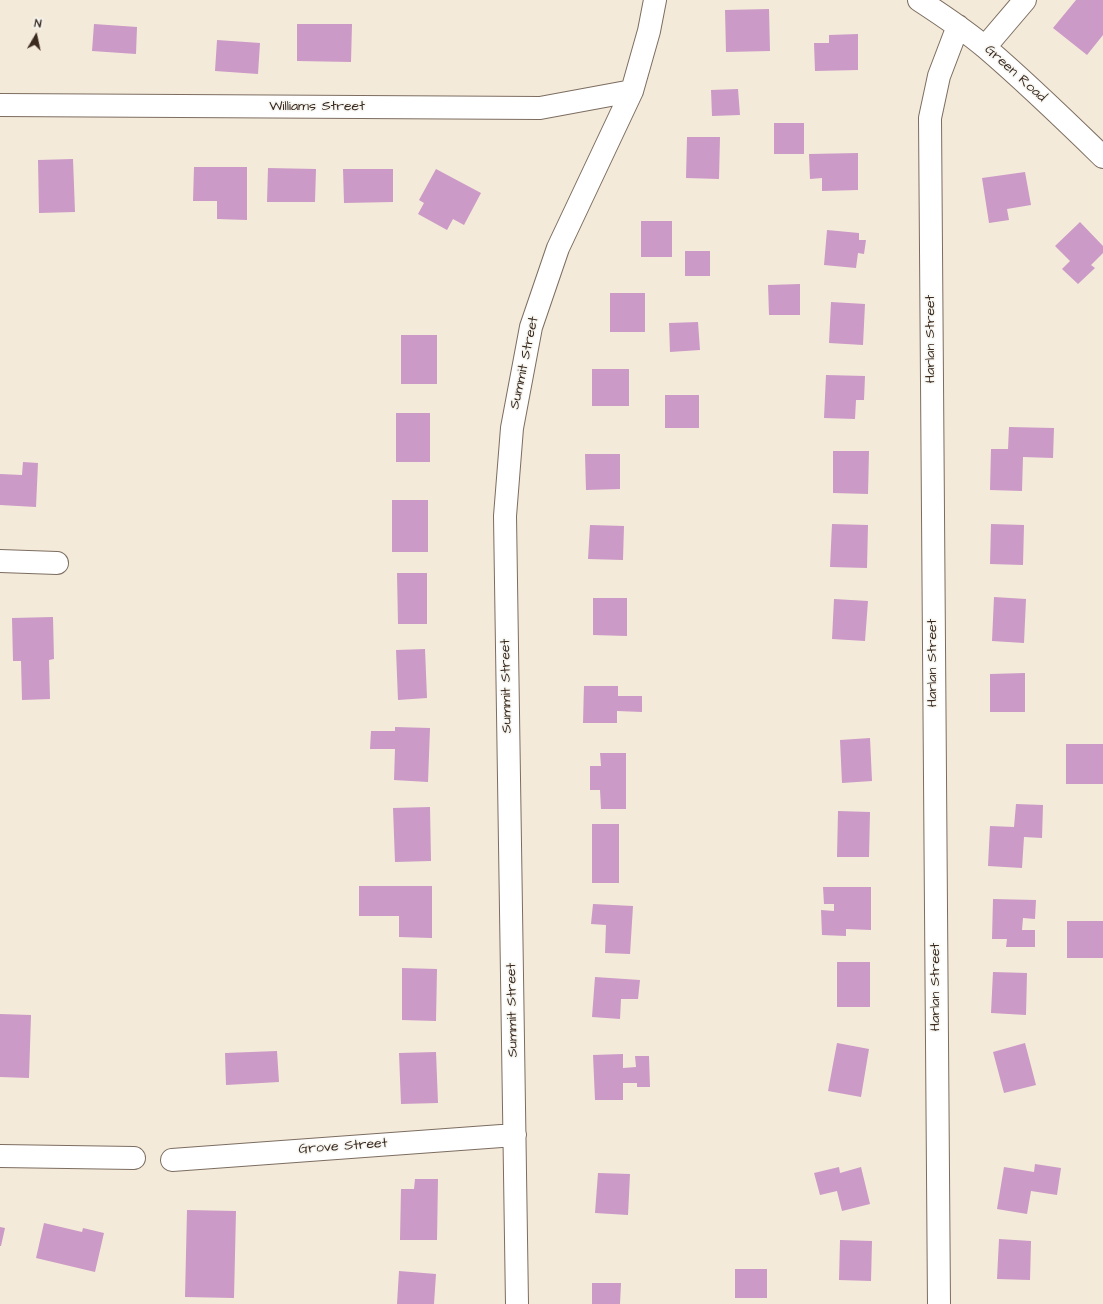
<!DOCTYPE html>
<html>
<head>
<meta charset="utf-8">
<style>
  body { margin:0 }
  #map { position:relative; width:1103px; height:1304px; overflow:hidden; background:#f4eada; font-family:"Architects Daughter",sans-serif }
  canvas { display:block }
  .north { position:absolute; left:16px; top:16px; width:40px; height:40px; -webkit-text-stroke:3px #f6f6f2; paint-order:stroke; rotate:9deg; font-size:11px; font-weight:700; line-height:16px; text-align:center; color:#3b2a1e }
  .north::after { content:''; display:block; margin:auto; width:14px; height:18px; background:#3b2a1e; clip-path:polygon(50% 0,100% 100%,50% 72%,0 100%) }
</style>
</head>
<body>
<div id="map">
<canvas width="1103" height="1304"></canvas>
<div class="north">N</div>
</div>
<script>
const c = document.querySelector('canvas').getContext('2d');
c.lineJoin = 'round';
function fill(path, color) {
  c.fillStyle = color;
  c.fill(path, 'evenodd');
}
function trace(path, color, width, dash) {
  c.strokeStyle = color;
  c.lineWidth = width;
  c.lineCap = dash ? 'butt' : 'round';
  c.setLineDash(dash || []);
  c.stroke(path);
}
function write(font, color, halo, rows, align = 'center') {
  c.font = font + ' "Architects Daughter",sans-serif';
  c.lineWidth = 3;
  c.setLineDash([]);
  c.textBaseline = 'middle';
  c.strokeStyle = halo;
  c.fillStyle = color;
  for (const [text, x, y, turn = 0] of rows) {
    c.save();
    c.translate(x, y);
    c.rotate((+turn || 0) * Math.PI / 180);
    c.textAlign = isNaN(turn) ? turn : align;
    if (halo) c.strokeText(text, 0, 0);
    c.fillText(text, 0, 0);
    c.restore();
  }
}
const building = new Path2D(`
  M1076,0h27v35l-16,20 -34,-27z
  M769,9l1,42 -44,1 -1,-42z
  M94,24l43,3 -1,27 -44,-3z
  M297,24h55l-1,38 -54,-1z
  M858,34v36l-43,1 -1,-28h15v-8z
  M217,40l43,3 -2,31 -43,-3z
  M738,89l2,26 -28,1 -1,-26z
  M774,123h30v31h-30z
  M687,137h33l-1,42 -33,-1z
  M858,153v37l-36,1v-13l-12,1 -1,-25z
  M73,159l2,53 -36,1 -1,-53z
  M194,167h53v53l-30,-1v-18h-24z
  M268,168l48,1 -1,33h-48z
  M343,169h50v33l-49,1z
  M436,169l45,24 -17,32 -11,-6 -6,11 -29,-16 6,-11 -5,-3z
  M1025,172l6,33 -24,4 2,11 -20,3 -7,-45z
  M641,221h31v36h-31z
  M1080,222l23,24v7l-12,12 4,3 -17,16 -16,-15 8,-8 -15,-15z
  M827,230l32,3v7h7l-2,14 -6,-1 -2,15 -32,-3z
  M685,251h25v25h-25z
  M800,284v31h-31l-1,-30z
  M610,293h35v39h-35z
  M831,302l34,2 -2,41 -34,-2z
  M698,322l2,28 -30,2 -1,-29z
  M401,335h36v49h-36z
  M592,369h37v37h-37z
  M826,375l39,1 -1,24h-8l-1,19 -31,-1z
  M665,395h34v33h-34z
  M396,413h34v49h-34z
  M1009,427l45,1 -1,30 -30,-1 -1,34 -32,-1 1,-41h17z
  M833,451h36l-1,43 -35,-1z
  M585,454h35v35l-34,1z
  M23,462l15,1 -2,44 -36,-2v-31l22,1z
  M392,500h36v52h-36z
  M832,524l36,1 -1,43 -37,-1z
  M991,524l33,1 -1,40 -33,-1z
  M590,525l34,1 -1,34 -35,-1z
  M397,573h30v51h-29z
  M994,597l32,2 -2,44 -32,-2z
  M593,598h34v38l-34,-1z
  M834,599l34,2 -3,40 -33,-2z
  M53,617l1,42 -5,1 1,39 -28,1 -1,-39h-8l-1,-43z
  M425,649l2,49 -29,2 -2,-50z
  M1025,673v39h-35v-38z
  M584,686h34v10h24v16l-25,-1v12h-34z
  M395,727l35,1 -2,54 -34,-2 1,-31h-25l1,-18h24z
  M870,738l2,43 -30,2 -2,-43z
  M1066,744h37v40h-37z
  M600,753h26v56h-25l-1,-19h-10v-24h11z
  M1016,804l27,1 -1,33 -18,-1 -2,31 -34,-2 2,-40 24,1z
  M430,807l1,54 -36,1 -2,-54z
  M838,811l32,1 -1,45h-32z
  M592,824h27v59h-27z
  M359,886h73v52l-33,-1v-21h-40z
  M823,887h48v43l-25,-1v7l-24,-1 -1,-25 13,1v-7h-10z
  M993,899l43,1 -1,19 -12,-1 -1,12h13v17h-29l1,-8h-15z
  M593,904l40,2 -3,48 -25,-1 1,-28 -15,-1z
  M1067,921h36v37h-36z
  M837,962h33v45h-33z
  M402,968l35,1 -1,52 -34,-1z
  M993,972l34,1 -1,42 -35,-2z
  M595,977l45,3 -2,19h-17l-1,20 -28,-2z
  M0,1014l31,1 -2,63 -29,-1z
  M837,1043l32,6 -8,48 -33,-6z
  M1025,1043l11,42 -32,8 -11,-41z
  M277,1051l2,31 -53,3 -1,-32z
  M436,1052l2,51 -37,1 -2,-51z
  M623,1054v14l13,-1 -1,-11h14l1,31h-13v-4h-14v17h-28l-2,-45z
  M1035,1164l26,4 -4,27 -26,-4 -4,23 -30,-5 7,-42 30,5z
  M839,1167l1,6 21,-6 9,37 -28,7 -5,-20 -17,4 -6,-22z
  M598,1173l32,1 -2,41 -33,-2z
  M415,1179h23l-1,61h-37l1,-51h13z
  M187,1210l49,1 -2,87 -49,-1z
  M44,1223l38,9 1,-4 21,5 -9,39 -59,-14z
  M0,1227l5,1 -4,18h-1z
  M999,1239l32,2 -1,39 -33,-1z
  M840,1240l32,1 -1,40 -32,-1z
  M735,1269h32v29h-32z
  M399,1271l37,3 -2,30h-37z
  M592,1283h29l-1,21h-28z`);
const minor = new Path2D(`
  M919,0c23,15 46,30 67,48 41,35 79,72 117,109
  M985,47l40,-47
  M0,105l540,3 92,-17
  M0,561l57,2
  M0,1156l134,2
  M172,1160l343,-25
  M517,1304l-12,-788 7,-88 19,-101 27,-79 74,-157 17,-60 6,-31
  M939,1304l-9,-1186 9,-42 19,-50`);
const streetNames = [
  ["Green Road",1015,74,42],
  ["Williams Street",317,107],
  ["Harlan Street",931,339,-90],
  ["Summit Street",525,363,-78],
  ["Harlan Street",933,663,-90],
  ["Summit Street",507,686,-91],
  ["Harlan Street",936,987,-90],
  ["Summit Street",513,1010,-91],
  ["Grove Street",343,1147,-4]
];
fill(building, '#cb9ac6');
trace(minor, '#7c6d60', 24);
trace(minor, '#fff', 22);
write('14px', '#3b2a1e', '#f6f6f2', streetNames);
</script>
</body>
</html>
